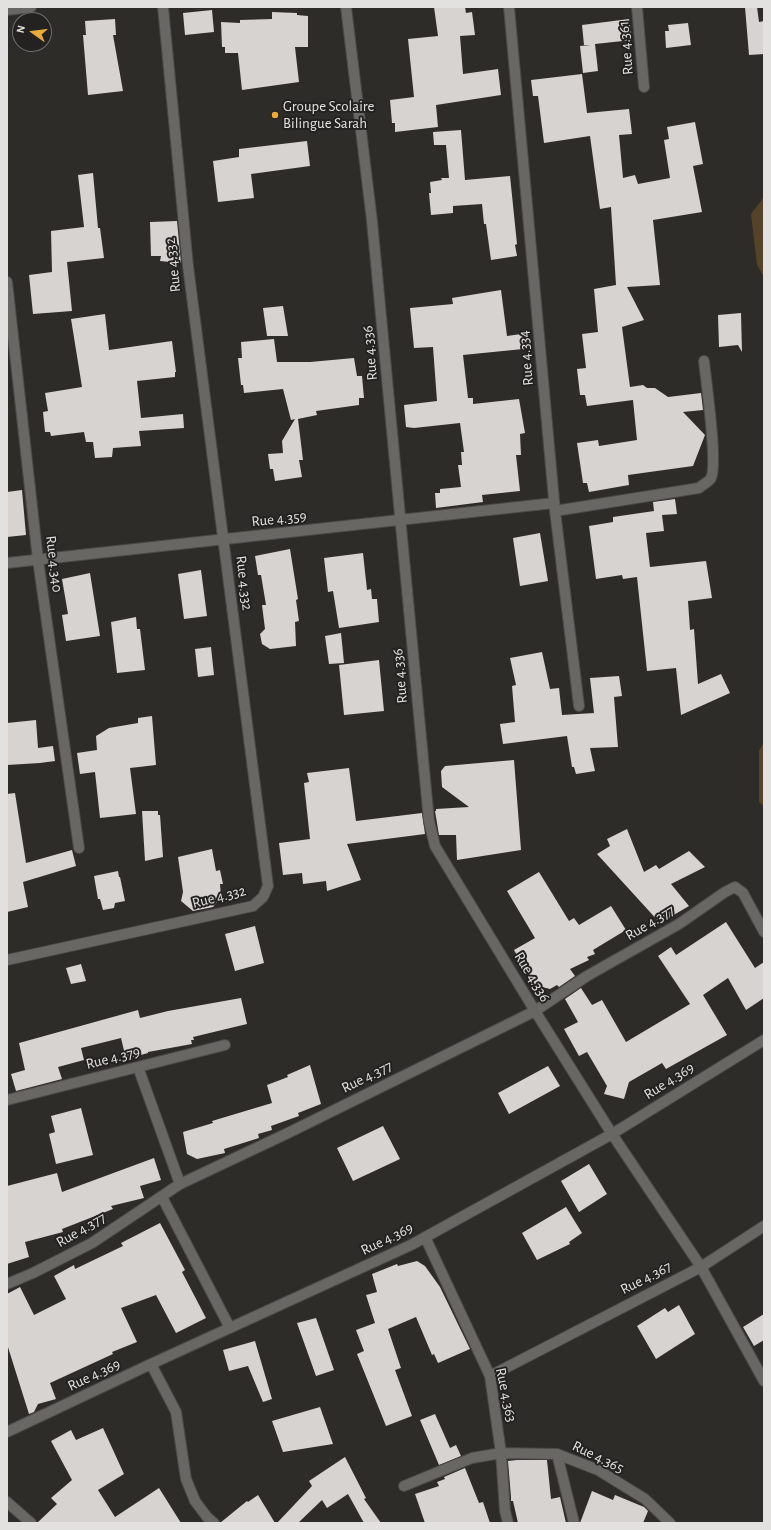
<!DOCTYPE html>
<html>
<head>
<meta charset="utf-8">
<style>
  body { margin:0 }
  #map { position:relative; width:771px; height:1530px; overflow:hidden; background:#2e2c29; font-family:"Alegreya Sans",sans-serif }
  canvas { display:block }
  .frame { position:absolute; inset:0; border:8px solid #e2e1df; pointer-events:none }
  .north { position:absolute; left:12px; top:12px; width:40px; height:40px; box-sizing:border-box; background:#242220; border:1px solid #706e6c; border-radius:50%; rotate:284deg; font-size:11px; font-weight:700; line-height:16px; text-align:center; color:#e2e1df }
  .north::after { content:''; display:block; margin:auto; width:14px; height:18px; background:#eba93a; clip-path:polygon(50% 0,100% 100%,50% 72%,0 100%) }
</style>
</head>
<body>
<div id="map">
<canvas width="771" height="1530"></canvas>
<div class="frame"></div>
<div class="north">N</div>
</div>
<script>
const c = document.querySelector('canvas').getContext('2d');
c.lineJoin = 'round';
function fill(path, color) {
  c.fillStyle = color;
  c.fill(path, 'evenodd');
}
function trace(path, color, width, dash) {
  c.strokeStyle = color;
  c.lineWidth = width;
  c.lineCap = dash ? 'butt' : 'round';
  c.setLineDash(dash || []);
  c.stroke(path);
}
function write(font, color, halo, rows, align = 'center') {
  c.font = font + ' "Alegreya Sans",sans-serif';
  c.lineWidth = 4;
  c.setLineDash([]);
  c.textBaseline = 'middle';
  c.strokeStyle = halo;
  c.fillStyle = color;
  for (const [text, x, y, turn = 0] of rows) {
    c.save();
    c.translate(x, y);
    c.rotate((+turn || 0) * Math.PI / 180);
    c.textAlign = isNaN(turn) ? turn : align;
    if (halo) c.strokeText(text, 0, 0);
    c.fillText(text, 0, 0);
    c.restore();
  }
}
const green = new Path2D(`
  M764,197v80l-7,-12 -6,-51z
  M764,742v64l-5,-4v-51z`);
const building = new Path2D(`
  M434,7h31l1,6 6,-1 3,23 -15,1 3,38 35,-5 3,26 -65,10 2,22 -43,5v-9h-3l-2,-23 24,-3 -6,-58 30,-3z
  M745,7h12l2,15 5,-1v33l-15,1z
  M212,10l2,22 -29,3 -2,-22z
  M272,12l25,1v2l11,1v31h-13l4,35 -57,8 -4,-37h-13v-6h-3l-1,-25 19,1v-3l32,-1z
  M115,19l1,16h-3l10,56 -35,4 -5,-60h3l-1,-14z
  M629,19l3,21 -37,4 3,27 -15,2 -3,-27 11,-1h-7l-2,-20z
  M688,23l3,22 -25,3 -1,-17h4l-1,-6z
  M582,74l5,39 42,-4 3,25 -13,1 4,43 12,-3 3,9 32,-6 -6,-38 5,-1 -2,-12 28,-5 8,42 -10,2 9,46 -49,8 7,65 -33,2 17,33 -22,7 8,60 13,-2 4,3h8l13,9 33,-4 2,17 -20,2 22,23 -12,31 -65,9 1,10 -40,7 -2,-9h-4l-6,-40 21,-3 1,6 38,-6 -4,-40 -46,6 -2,-11h-5l-3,-26 9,-1 -4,-34 16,-2 -4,-43 22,-4 -5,-78 -11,2 -10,-73 -46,7 -6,-47h-5l-2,-16z
  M461,130l4,50 45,-4 7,68 -2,1 2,11 -26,4 -5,-36h-2l-2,-20 -29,2v7l-22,2 -2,-22h2l-1,-11 12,-2 -1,-2h8l-3,-33h-12l-1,-13z
  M307,141l3,25 -59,8 3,24 -36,4 -5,-41 26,-4v-8z
  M93,173l5,55h2l4,30 -37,4 5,49 -39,3 -4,-39 23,-3 -1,-41 33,-4 -6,-52z
  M177,221l4,42 -21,-2 1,-5h-10l-1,-34z
  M501,290l6,46 14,-2 1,2h4l7,12 -70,7 5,43h5v6l46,-5 6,34 -5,1 1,21h-5l4,36 -38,4 1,7 -47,6 -1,-15h5v-4l21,-2 -3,-22h4l-1,-13h3l-4,-29 -46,5 -8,-1 -2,-22 33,-4 -4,-54 -19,1 -4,-40 43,-4 -1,-6z
  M283,306l5,30h-21l-4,-28z
  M741,313l1,39 -4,-7 -19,2 -1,-32z
  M105,314l4,36 63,-9 4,31h-1v5l-38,4 4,37 42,-4 1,14 -45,3 2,15 -28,2 -1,9 -17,1 -2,-16h-7l-2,-10 -33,4 -1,-4h-5l-2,-20 5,-1 -3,-18 37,-6 -11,-68z
  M274,339l3,23h33l44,-4 3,18h5l2,22h-5v7l-43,6 1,4 -19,4 5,41h-4l3,17 -27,4 -2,-12h-3l-2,-15 15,-1 -1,-12 13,-22 -4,1 -8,-31 -39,4 -1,-8h-2l-3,-27h4l-1,-16z
  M22,490l4,45 -19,2v-45z
  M675,499l2,15 -15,1 2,16 -18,2 4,34 56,-6 6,37 -24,3 2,29 4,-1 4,55 23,-10 9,19 -49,22 -5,-47 -29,3 -10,-94 -14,2 -1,-4 -26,4 -7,-53 24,-4v-5l41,-6 -1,-9z
  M540,533l8,48 -28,5 -7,-48z
  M290,549l8,50 -2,1 3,21 -4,1 1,24 -26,3 -8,-5 -2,-10 5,-5 -3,-24h4l-5,-30h-3l-3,-19z
  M363,553l4,37 4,-1 1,10h5l2,23 -40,6 -6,-37 -5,1 -4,-34z
  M201,570l6,46 -23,3 -6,-45z
  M90,573l10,63 -34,5 -4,-26 6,-1 -6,-35z
  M136,617l1,12h3l5,41 -28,3 -6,-51z
  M341,633l3,30 -15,1 -4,-28z
  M211,647l3,28 -16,2 -3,-28z
  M542,652l8,37 9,-1 3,27 32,-2 -4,-35 29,-2 3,20 -8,1 4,50 -28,1 5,23 -19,3 -2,-7h-2l-5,-31 -64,8 -3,-20 15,-2 -3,-36 4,-1 -6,-27z
  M379,660l5,51 -40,4 -5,-50z
  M152,716l4,49 -26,3 6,46 -36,4 -5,-46 -15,2 -3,-21 20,-3 -1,-14 13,-8 29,-5v-5z
  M36,720l2,28 15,-2 2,15 -15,2 -33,2v-42z
  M514,760l7,90 -64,10 -1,-25h-17l-4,-24h1v-2l33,-2 -27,-20 -1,-16 4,-5z
  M349,768l7,53 66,-8 3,21 -78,10 14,36 -34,11 -1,-10 -23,3 -1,-11 -19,2 -4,-32 31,-4 -6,-56 5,-1 -2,-9z
  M15,793l11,70 46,-13 4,16 -53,16 5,25 -21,5v-118z
  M142,811h16v4h2l3,42 -18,4z
  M627,829l17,43 12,-7 3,4 30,-18 16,16 -34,17 18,22 -29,17 -63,-69 13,-8 -3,-7z
  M212,849l4,22 4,-1 3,14h-3l1,13 -8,10 -20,4 -12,-10 2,-9 -5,-35z
  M118,871l1,6h1l5,24 -10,2 -1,5 -11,2 -3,-11h-2l-4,-23z
  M539,872l30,49 5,-3 5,7 32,-19 15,24 -33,20 2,4 -8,3 2,3 -19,9 5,7 -16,11 -2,-2 -7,4 -16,-4 -9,-20 -2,1 -9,-16 21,-12 -28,-47z
  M726,922l29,46 9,-6v36l-18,12 -18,-32 -25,17 24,40 -61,34 -4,-6 -33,19 -5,17 -20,-5 3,-8 -20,-34 -8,4 -15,-27 14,-7 -13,-23 16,-11 11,17 10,-5 24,42 64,-38 -32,-48 13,-9 5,8z
  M255,926l9,37 -29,8 -10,-37z
  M81,964l5,17 -15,3 -5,-16z
  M241,998l6,26 -54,13 1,3h-3l1,4 -44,8v1l-22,6 -5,-21 -40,10 3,12 -26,7 4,12 -46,12 -5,-17 14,-4 -6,-27 119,-33 2,8 28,-7z
  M310,1065l11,39 -23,9 1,3 -28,10 1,4 -14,4 1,4 -35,11 1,4 -28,6 -10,-5 -4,-22 30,-9 -1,-2 60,-18 -5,-18 21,-8 -1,-2z
  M548,1066l12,20 -51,28 -11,-21z
  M81,1108l12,47 -37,9 -7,-30 6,-2 -4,-16z
  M383,1126l17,33 -47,22 -16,-33z
  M154,1158l7,22 -21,6 4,12 -33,8 2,3 -51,20 1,3 -38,10 4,15 -22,7v-78l50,-13 5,19z
  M589,1164l18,30 -28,18 -18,-31z
  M566,1207l16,26 -13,9 1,2 -33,16 -15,-27z
  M160,1223l25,47 -3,2 24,46 -30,15 -20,-38 -35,13 16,34 -25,10 1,2 -63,29 6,16 -18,5 -4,8 -5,2 -22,-70v-50l13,-7 14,28 32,-16 -12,-23 20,-11 1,4 48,-23 -2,-3z
  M417,1261l8,5 15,21 30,62 -32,14 -4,-9 -2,1 -16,-38 -28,12 13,39 -6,2 17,46 -26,10 -29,-72 7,-3 -8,-21 19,-7 -9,-28 11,-3 -5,-18 25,-10 1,2z
  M679,1305l16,29 -39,25 -19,-33 28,-18 3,4z
  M764,1314v26l-10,6 -11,-19z
  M316,1318l18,52 -18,6 -19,-53z
  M255,1341l17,58 -9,3 -15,-36 -19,5 -6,-21z
  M320,1407l13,37 -50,8 -11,-31z
  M435,1414l15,34 6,-3 5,11 -22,9 -19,-45z
  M103,1428l21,46 -26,16 17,27 44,-29 22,35h-144l20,-19 -6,-6 21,-18 -21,-39 20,-11 5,10z
  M345,1457l21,41 -2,1 17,24h-17l-16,-29 -21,14 -5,-8 -24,23h-21l35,-37 -3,-5z
  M517,1460h30l4,39 9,-2 6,26h-48l-5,-22h-2v-4l-3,-36z
  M465,1468l14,35 4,-1 7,21h-65l-10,-29 24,-8 -2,-4 8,-3 -1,-2z
  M592,1491l21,9 2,-5 29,12 4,4 -5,12h-63z
  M258,1495l17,28h-55l27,-22 1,1z`);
const street = new Path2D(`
  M346,7l26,214 57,600 6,25 100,165 77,123 89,133 63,-41
  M509,7l46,504 24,195
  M637,7l7,80
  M7,10l24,-3
  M7,282l31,278 41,288
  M555,511l144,-23c3,-3 10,-6 12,-10 7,-14 -5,-97 -7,-117
  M7,563l547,-60
  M7,960l246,-54 10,-9 5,-11 -80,-620 -25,-259
  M138,1067l42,117
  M7,1100l218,-55
  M162,1197l68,131
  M425,1237l65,139 11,77 4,58 3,12
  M7,1284l26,-11 59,-30 88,-59 108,-51 247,-122 52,-35 92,-52 46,-32 10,-5 8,6 21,39
  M151,1364l25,48 10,67 9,22 12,16 7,6
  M490,1376l211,-109 63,114
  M7,1432l144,-68 260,-119 201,-111 152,-94
  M557,1454l17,69
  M404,1486l68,-28 29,-5 56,1 41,16 47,29 25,24
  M7,1502l24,21`);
const markers = [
  [275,115,4,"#eba93a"]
];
const streetNames = [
  ["Rue 4.361",626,48,-95],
  ["Rue 4.332",173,265,-96],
  ["Rue 4.336",370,353,-95],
  ["Rue 4.334",526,358,-95],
  ["Rue 4.359",279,519,-6],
  ["Rue 4.340",54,564,83],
  ["Rue 4.332",244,583,83],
  ["Rue 4.336",400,676,-95],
  ["Rue 4.332",219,897,-14],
  ["Rue 4.377",650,923,-31],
  ["Rue 4.336",532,977,59],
  ["Rue 4.379",113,1058,-14],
  ["Rue 4.377",367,1077,-26],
  ["Rue 4.369",669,1081,-32],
  ["Rue 4.377",81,1230,-30],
  ["Rue 4.369",387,1239,-26],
  ["Rue 4.367",646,1278,-27],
  ["Rue 4.369",94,1375,-25],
  ["Rue 4.363",506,1395,78],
  ["Rue 4.365",598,1457,26]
];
const poiNames = [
  ["Groupe Scolaire",283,106],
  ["Bilingue Sarah",283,123]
];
fill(green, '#544329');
fill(building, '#d6d3d0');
trace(street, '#4b4947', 12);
trace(street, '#696764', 10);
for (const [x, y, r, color] of markers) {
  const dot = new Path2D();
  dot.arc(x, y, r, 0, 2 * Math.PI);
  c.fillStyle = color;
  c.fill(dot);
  trace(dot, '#242220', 1.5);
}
write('15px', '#e2e1df', '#242220', streetNames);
write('15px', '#e2e1df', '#242220', poiNames, 'left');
</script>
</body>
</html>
